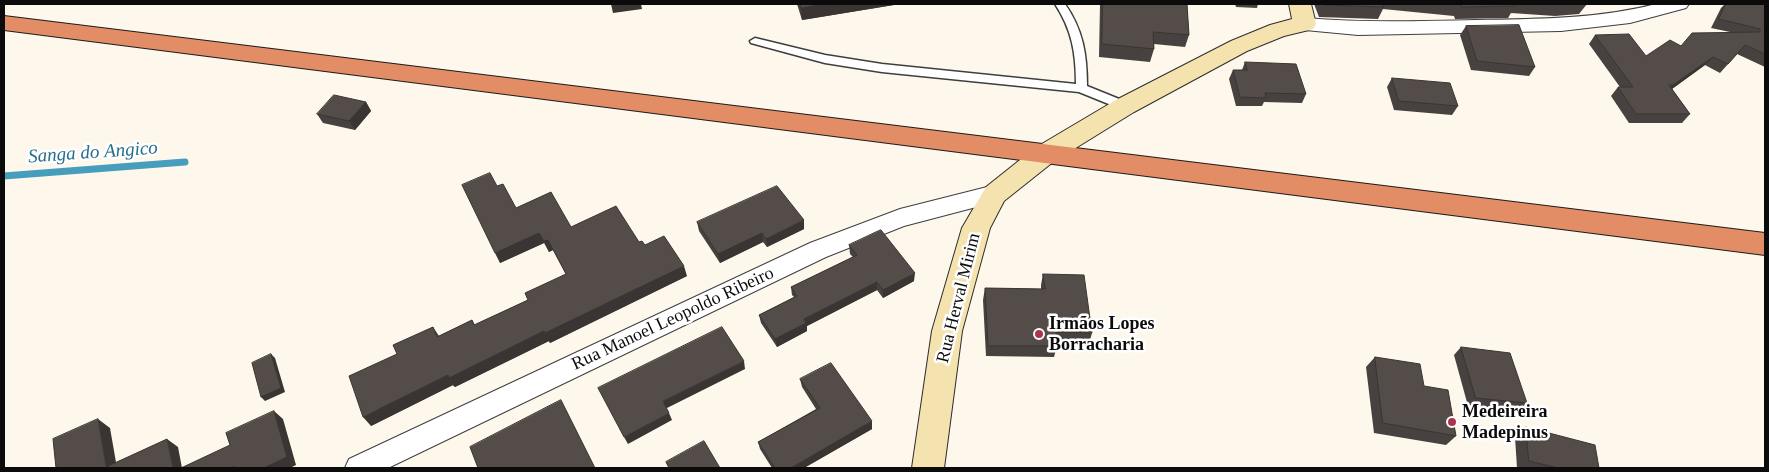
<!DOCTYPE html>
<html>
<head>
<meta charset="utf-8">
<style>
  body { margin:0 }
  #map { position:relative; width:1769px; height:472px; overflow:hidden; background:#fdf7ec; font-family:Georgia,serif }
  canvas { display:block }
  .frame { position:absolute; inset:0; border:5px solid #0b0b0b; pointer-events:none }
</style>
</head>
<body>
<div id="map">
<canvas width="1769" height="472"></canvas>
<div class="frame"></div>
</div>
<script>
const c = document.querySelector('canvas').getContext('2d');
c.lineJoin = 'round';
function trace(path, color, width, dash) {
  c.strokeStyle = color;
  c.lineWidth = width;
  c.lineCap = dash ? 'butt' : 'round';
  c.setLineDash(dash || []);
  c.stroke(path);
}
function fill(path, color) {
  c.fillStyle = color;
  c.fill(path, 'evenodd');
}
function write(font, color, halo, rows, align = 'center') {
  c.font = font + ' Georgia,serif';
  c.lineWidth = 5;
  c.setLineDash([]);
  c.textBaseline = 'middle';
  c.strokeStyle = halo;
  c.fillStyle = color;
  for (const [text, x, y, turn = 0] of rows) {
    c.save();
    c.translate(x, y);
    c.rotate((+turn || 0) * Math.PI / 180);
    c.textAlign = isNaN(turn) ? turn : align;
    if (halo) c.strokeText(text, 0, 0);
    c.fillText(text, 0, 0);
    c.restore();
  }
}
const stream = new Path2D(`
  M4,176l181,-14`);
const lane = new Path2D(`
  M1055,4h10c18,26 22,50 22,82l42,17 2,3 -2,3h-8l-42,-17 -197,-20 -57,-9 -74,-20 -1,-2 5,-3 70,17 57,9 194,20c0,-31 -4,-54 -21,-80z`);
const street = new Path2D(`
  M1656,4h33l-3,4 -56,15 -69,8 -203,4 -53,-5 -7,-1 -3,-5 3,-5 7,-1c57,5 113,3 171,2 60,-1 121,-1 180,-16z
  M995,185l8,3 3,6 -3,6 -99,26 -78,31 -438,211h-43l4,-9 461,-216 90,-34z`);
const secondary = new Path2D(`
  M1289,4h22l5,20 -3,5 -29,7 -37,15 -113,61 -81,50 -49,39 -14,27 -28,103 -18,137h-32l20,-137 30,-103 24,-41 49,-39 81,-48 115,-59 39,-16 22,-6z`);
const highway = new Path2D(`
  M4,16l1761,217v22l-1761,-225z`);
const wall = new Path2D(`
  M797,4h103l-98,16z
  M1100,4h87l2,31 -4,12 -31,-3v5l-4,13 -51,-5z
  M1235,4h23l-1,4 -21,-1z
  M1314,4h273l-8,10 -24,2 -44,-3 -3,5 -53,1 -1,-3 -71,-7 -5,10 -59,-2z
  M1725,4h40v63l-28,-13 -17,19 -15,-8 -33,24 18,25 -8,9h-53l-18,-27 7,-9h2l-31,-43 6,-9 51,21 84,-24 -19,-4 10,-20z
  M1466,26l69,41 -6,9 -58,-6 -11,-35z
  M1245,62l61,32 -4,9 -38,-1 -2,4h-26l-7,-27 4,-9h9z
  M1392,78l66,28 -6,9 -58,-5 -7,-23z
  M366,102l5,9 -16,19 -32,-7 -6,-9z
  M497,186l19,22 55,19 68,15 6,3 42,31 -137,67 -1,-2 -94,46 -2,-2 -82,41 26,-72 36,-27 6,9 33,-16 3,5 53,-25 38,-26 -13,-24 -4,2 -5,-9 -44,20z
  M804,220v9l-37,18 -4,-5 -43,21 -21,-32 -2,-9z
  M849,245l65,36 -31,17 -6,-8 -70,36v5l-30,16 -16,-24 -2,-8 35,-18 -2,-2 -1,-8 62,-30 -3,-3z
  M1043,274l49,59 -3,11 -32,-1v3l-3,11 -68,-1 -3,-56 2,-12 56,1v-4z
  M1461,347l66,56 -8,8 -51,-5 -14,-51z
  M1375,357l49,29 32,50 -10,9 -72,-12 -8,-66z
  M800,379l72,50 -68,39h-32l-12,-19 -2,-7 58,-33 -14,-22z
  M1526,427l73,41h-82l-2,-31z`);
const shadedWall = new Path2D(`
  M611,4h30l1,5 -29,4z
  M825,4h75l-98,16 -1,-12z
  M1713,57l-8,8 -40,29 8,-9z
  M366,102l5,9 -16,19 -6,-9z
  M804,220v9l-37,18 -1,-8z
  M539,233l5,10 -44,20 -5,-10z
  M762,233l1,9 -43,21 -2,-9z
  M548,240l5,10 -4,2 -5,-11z
  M684,266l3,10 -137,67 -1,-2 -94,46 -2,-2 -82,41 -8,-9 85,-42z
  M915,273l-1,8 -31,17v-8z
  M877,282v8l-70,36v5l-30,16 -2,-8 29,-20z
  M271,354l4,4 10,34 -20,9 -4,-4z
  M744,361l1,8 -80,40 -2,-8z
  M274,411l9,8 13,46 -6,3h-26z
  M669,413l3,7 -44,24 -4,-7z
  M98,419l12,9 7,40 -11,-1z
  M872,421v8l-68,39h-13z
  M167,439l11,8 4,21h-9z`);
const building = new Path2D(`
  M800,4h25l-24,4z
  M1103,4h84l2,31 -36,-3 1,17 -52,-5z
  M1323,4h60l1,3 -60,-2z
  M1461,4h53l1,2 -53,1z
  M1726,4h39v50l-20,-9 -17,19 -15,-7 -40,28h-4l21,29h-54l-18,-27h15l-38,-52 34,-1 17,22 24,-16 11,6 11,-13 68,-1v-3l-41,-10z
  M1519,25l16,42 -58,-6 -11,-35z
  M1245,62l51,2 10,30 -41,-1 1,5 -26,-1 -7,-27h14z
  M1392,78l58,5 8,23 -59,-5z
  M334,95l32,7 -17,19 -32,-7z
  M490,173l7,13 6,-2 13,24 35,-16 20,35 45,-21 23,36 3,-1 3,4 19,-9 20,30 -139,67 -1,-2 -95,47 -1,-3 -85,42 -14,-41 48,-22 -4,-9 40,-18 4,10 35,-17 2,5 54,-25 -3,-7 41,-19 -18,-34 -4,1 -5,-8 -44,20 -33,-68z
  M777,186l27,34 -38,19 -4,-6 -44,21 -21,-32z
  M881,230l34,43 -32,17 -6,-8 -73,37 2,4 -31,16 -16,-24 38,-19 -6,-9 66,-32 -8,-10z
  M1043,274l41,1 8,58 -36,-1 1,14h-69l-3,-58 60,1z
  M722,327l22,34 -81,40 6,12 -45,24 -26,-49z
  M1461,347l49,6 17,50 -51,-5z
  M271,354l10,34 -20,9 -9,-34z
  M1375,357l45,7 4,22 24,4 8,46 -73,-13z
  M831,363l41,58 -81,47h-16l-17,-26 62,-34 -20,-29z
  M561,400l34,68h-117l-8,-21z
  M274,411l13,46 -23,11h-29v-2l-5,2h-49l49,-23 -4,-12z
  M98,419l8,48 61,-28 6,29h-117l-3,-29z
  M1526,427l69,18 4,23h-41l-29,-7z
  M704,441l16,27h-51l-3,-6z`);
const markers = [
  [1039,334,5,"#aa354b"],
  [1452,422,5,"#aa354b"]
];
const streetNames = [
  ["Rua Herval Mirim",959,298,-76],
  ["Rua Manoel Leopoldo Ribeiro",673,319,-25]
];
const poiNames = [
  ["Irmãos Lopes",1049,324],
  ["Borracharia",1049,345],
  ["Medeireira",1462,412],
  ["Madepinus",1462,433]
];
const waterNames = [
  ["Sanga do Angico",93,153,-4]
];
trace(stream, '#479dbc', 7);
trace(lane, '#3e3e3e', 3);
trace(street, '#3e3e3e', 2);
trace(secondary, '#2d2d2d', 2);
trace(highway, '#1c1c1c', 2);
fill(lane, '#fff');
fill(street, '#fff');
fill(secondary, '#f5e3af');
fill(highway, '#e28d65');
fill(wall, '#47413f');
fill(shadedWall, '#3a3533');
fill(building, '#534c49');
trace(building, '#3a3533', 1);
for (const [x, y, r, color] of markers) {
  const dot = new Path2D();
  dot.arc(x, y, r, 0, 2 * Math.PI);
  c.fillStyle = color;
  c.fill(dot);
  trace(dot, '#fff', 2);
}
write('18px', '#0b0b0b', '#fff', streetNames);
write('bold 18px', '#0b0b0b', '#fff', poiNames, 'left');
write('italic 19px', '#256e8d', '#fff', waterNames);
</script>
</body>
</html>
